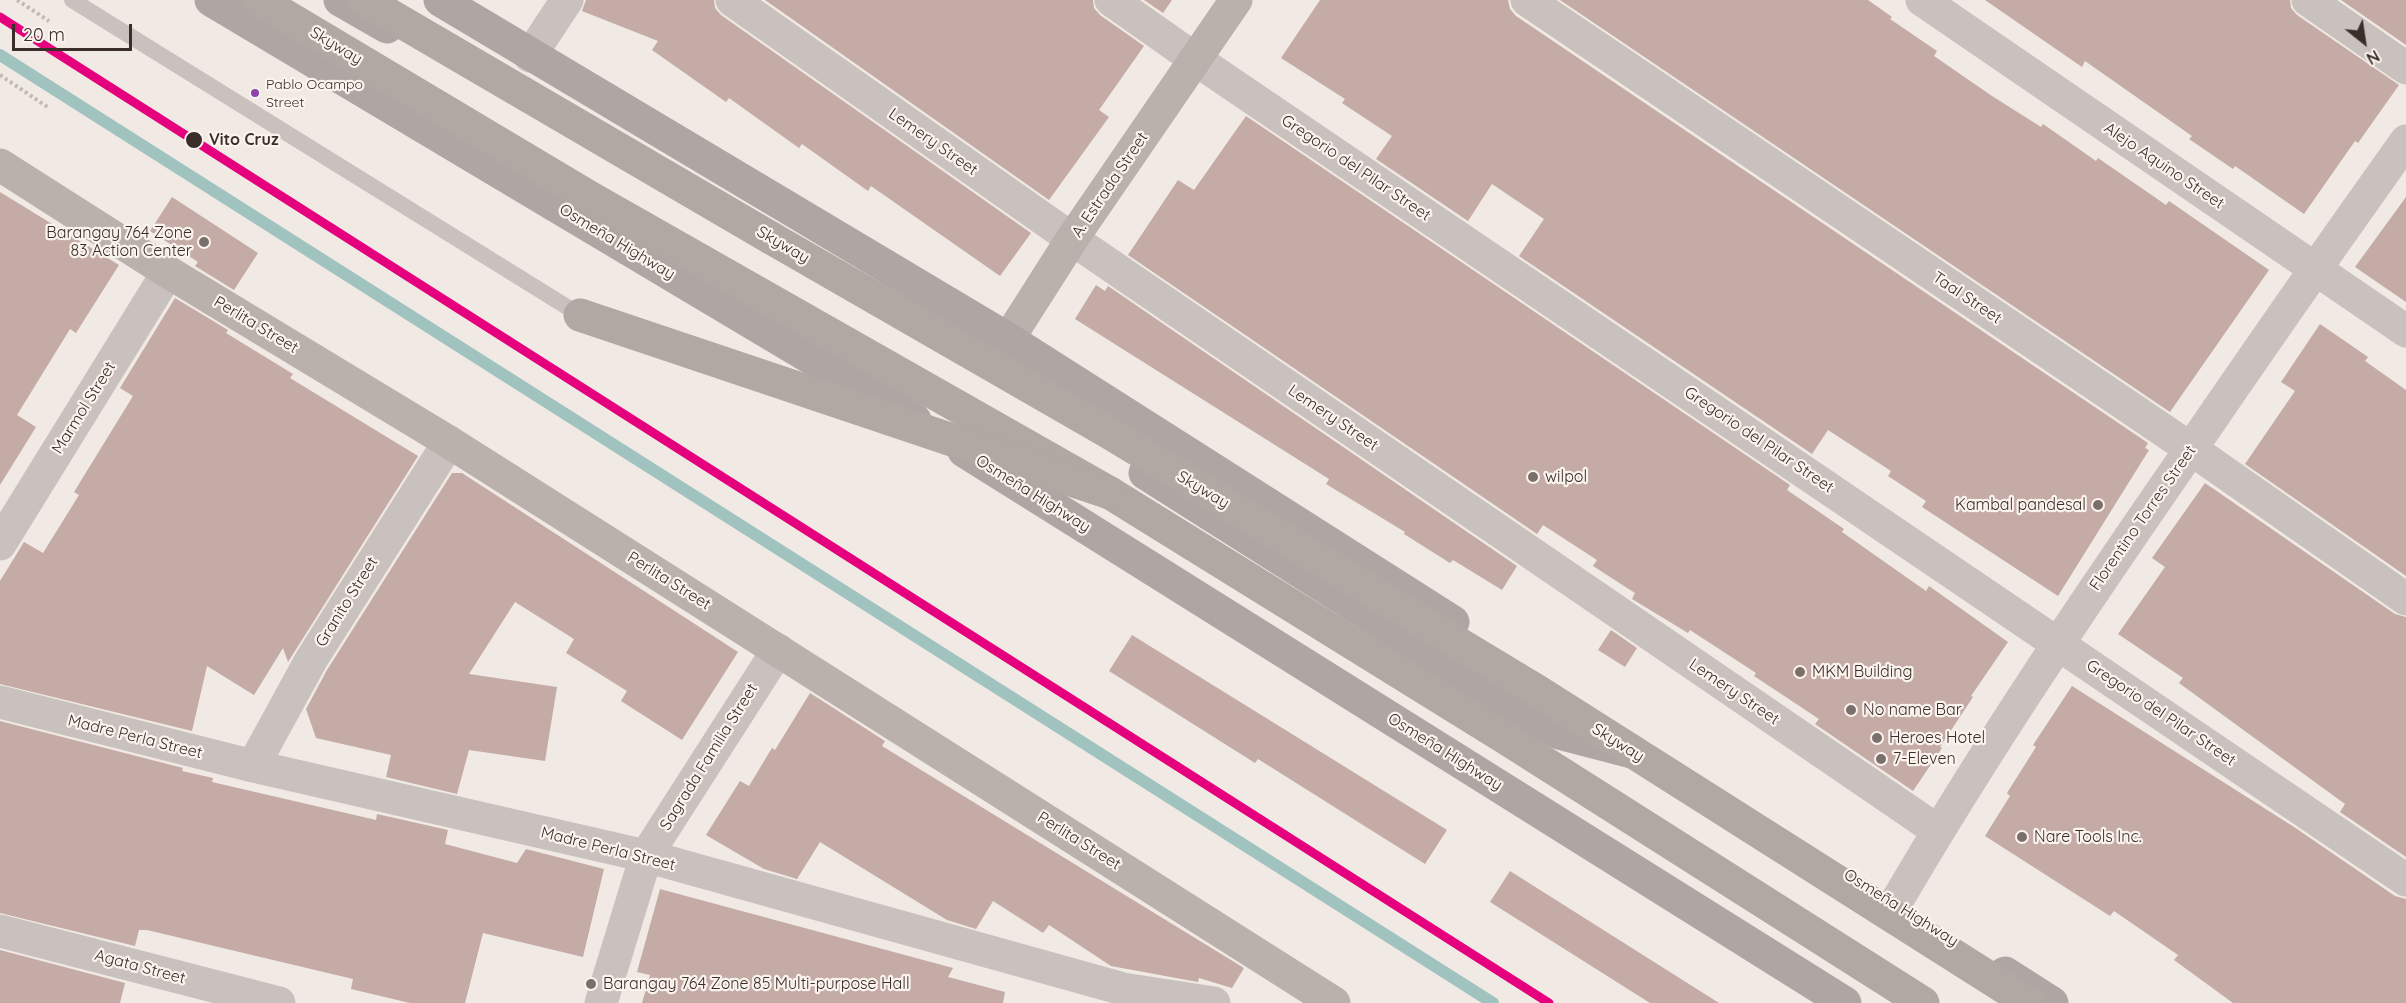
<!DOCTYPE html>
<html>
<head>
<meta charset="utf-8">
<style>
  body { margin:0 }
  #map { position:relative; width:2406px; height:1003px; overflow:hidden; background:#f0e9e4; font-family:Quicksand,sans-serif }
  canvas { display:block }
  .north { position:absolute; left:2334px; top:12px; width:60px; height:60px; -webkit-text-stroke:4px #fbf3ed; paint-order:stroke; rotate:150deg; font-size:16px; font-weight:700; line-height:24px; text-align:center; color:#3b2e2a }
  .north::after { content:''; display:block; margin:auto; width:21px; height:27px; background:#3b2e2a; clip-path:polygon(50% 0,100% 100%,50% 72%,0 100%) }
  .scale { position:absolute; left:12px; top:24px; width:120px; height:27px; box-sizing:border-box; border:3px solid #3b2e2a; border-top:0; padding-left:8px; font-size:18px; line-height:21px; white-space:nowrap; color:#3b2e2a; -webkit-text-stroke:4px #fbf3ed; paint-order:stroke }
</style>
</head>
<body>
<div id="map">
<canvas width="2406" height="1003"></canvas>
<div class="north">N</div>
<div class="scale">20 m</div>
</div>
<script>
const c = document.querySelector('canvas').getContext('2d');
c.lineJoin = 'round';
function trace(path, color, width, dash) {
  c.strokeStyle = color;
  c.lineWidth = width;
  c.lineCap = dash ? 'butt' : 'round';
  c.setLineDash(dash || []);
  c.stroke(path);
}
function fill(path, color) {
  c.fillStyle = color;
  c.fill(path, 'evenodd');
}
function write(font, color, halo, rows, align = 'center') {
  c.font = font + ' Quicksand,sans-serif';
  c.lineWidth = 4.5;
  c.setLineDash([]);
  c.textBaseline = 'middle';
  c.strokeStyle = halo;
  c.fillStyle = color;
  for (const [text, x, y, turn = 0] of rows) {
    c.save();
    c.translate(x, y);
    c.rotate((+turn || 0) * Math.PI / 180);
    c.textAlign = isNaN(turn) ? turn : align;
    if (halo) c.strokeText(text, 0, 0);
    c.fillText(text, 0, 0);
    c.restore();
  }
}
const stream = new Path2D(`
  M0,55l1493,948`);
const building = new Path2D(`
  M586,0h128l1,8 6,7 310,218 -31,43 -129,-90 -3,5 -66,-47 -3,4 -70,-50 -3,4 -74,-52 6,-9 -76,-30z
  M765,0h328l1,8 6,7 44,31 -45,64 10,7 -60,83z
  M1144,0h28l-9,13z
  M1320,0h188l2,9 6,7 632,427 -3,5 4,2 -91,146 -136,-89 4,-6 -38,-25 3,-5 -63,-41 -16,24 -293,-198 25,-37 -52,-35 -24,37 -92,-62 16,-23 -50,-33 3,-4 -64,-41z
  M1560,0h308l24,17 -2,2 47,32 -3,5 58,40 49,31 2,-3 53,37 2,-3 68,47 3,-4 100,69 -99,142z
  M1985,0h305l1,8 6,7 102,70 -41,58 -3,-2 -51,73 -69,-48 -2,3 -44,-30 3,-3 -107,-75 -3,6z
  M2341,0h65v45z
  M1246,116l544,369 -3,5 57,39 -2,3 84,59 3,-5 79,56 -37,54 2,1 -33,50 2,1 -29,43 -98,-67 4,-5 -65,-43 2,-3 -66,-43 -2,3 -56,-34 3,-6 -42,-27 4,-6 -54,-35 -6,9 -409,-279 50,-75 16,10z
  M0,192l119,73 -43,68 -6,-4 -53,86 19,12 -36,58z
  M172,197l86,56 -24,37 -39,-24 3,-4 -48,-31z
  M2406,197v105l-51,-35z
  M1096,285l9,6 3,-5 409,280 -15,24 -49,-30 -3,3 -46,-29 1,-2 -79,-48 3,-5 -254,-160z
  M175,298l53,32 -2,3 67,41 -3,4 128,78 -130,206 -5,-14 -29,47 -47,-29 -15,65 -192,-47v-103l24,-39 19,11 36,-58 -5,-3 59,-96 -13,-8z
  M2320,324l48,33 -3,4 41,29v186l-161,-112 50,-73 -14,-9z
  M452,473h10l276,179 -56,88 -61,-39 6,-10 -61,-38 8,-14 -59,-37 -46,72 88,13 -12,74 -76,-11 -12,44 -71,-17 5,-22 -75,-17 -10,-29 21,-39z
  M2205,483l190,131 11,3v240l-66,-45 5,-8 -166,-121 4,-5 -65,-44 47,-67 -13,-9z
  M1611,630l26,18 -12,19 -27,-17z
  M1132,635l315,195 -22,34 -167,-105 -3,4 -146,-92z
  M2072,686l222,141 101,69 11,3v104h-173l-59,-43 4,-5 -64,-44 -4,5 -125,-80 25,-40 -3,-3 29,-46 -3,-2z
  M810,693l75,48 -3,5 362,222 -12,20 -33,-10 -1,4 -87,-16 -62,-41 -6,8 -50,-32 -17,28 -29,-9 -127,-78 -23,37 -33,-10 -58,-34 34,-54 9,5 23,-38 3,2z
  M0,721l183,47 -1,3 31,7 -1,4 164,38 1,-6 71,16 -3,14 72,19 9,-14 78,20 -21,88 -100,-24 -18,70h-55l-59,-14 2,-10 -206,-49h-8l-4,16 -135,-33z
  M1510,871l209,132h-69l-160,-101z
  M660,889l293,79 -5,9 57,15 -2,11h-361l8,-28 -13,-3z
  M0,950l125,33 -5,20h-120z`);
const path = new Path2D(`
  M17,0l32,21
  M0,75l49,33`);
const lane = new Path2D(`
  M72,0l508,315`);
const street = new Path2D(`
  M732,0l340,239 866,592
  M1111,0l84,59 1211,821
  M1527,0l664,449 215,150
  M1922,0l484,331
  M2308,0l98,68
  M530,56l37,-56
  M0,544l168,-272
  M0,702l253,64 393,90 477,133 91,14
  M253,766l58,-106 138,-218
  M1895,904c90,-154 188,-299 289,-445 73,-107 147,-213 222,-318
  M0,931l279,72
  M601,1003l45,-147 132,-206`);
const secondary = new Path2D(`
  M0,165l168,107 281,170 885,561
  M993,363l79,-124 164,-239`);
const primary = new Path2D(`
  M211,0l704,420
  M340,0l47,27
  M440,0l568,339 445,283
  M964,451l881,552
  M1145,473l388,246 26,14 69,18
  M2005,973l47,30`);
const highway = new Path2D(`
  M259,0l330,197 521,296 397,246 416,264
  M364,0l407,238`);
const highwayBridge = new Path2D(`
  M771,238l337,194 429,259 492,312
  M580,315l530,178`);
const rail1 = new Path2D(`
  M0,17l1549,986`);
const markers = [
  [255,93,5,"#8e44ad"],
  [194,140,9,"#3b2e2a"],
  [204,242,6,"#7a6f6b"],
  [1533,477,6,"#7a6f6b"],
  [2098,505,6,"#7a6f6b"],
  [1800,672,6,"#7a6f6b"],
  [1851,710,6,"#7a6f6b"],
  [1877,738,6,"#7a6f6b"],
  [1881,759,6,"#7a6f6b"],
  [2022,837,6,"#7a6f6b"],
  [591,984,6,"#7a6f6b"]
];
const busNames = [
  ["Pablo Ocampo",266,85],
  ["Street",266,103]
];
const streetNames = [
  ["Skyway",336,46,31],
  ["Lemery Street",933,142,35],
  ["Alejo Aquino Street",2164,166,34],
  ["Gregorio del Pilar Street",1356,168,34],
  ["A. Estrada Street",1110,185,-56],
  ["Osmeña Highway",617,242,31],
  ["Skyway",783,245,30],
  ["Taal Street",1967,298,34],
  ["Perlita Street",256,325,31],
  ["Marmol Street",84,408,-58],
  ["Lemery Street",1333,418,34],
  ["Gregorio del Pilar Street",1759,440,34],
  ["Skyway",1203,490,31],
  ["Osmeña Highway",1033,494,32],
  ["Florentino Torres Street",2143,518,-55],
  ["Perlita Street",669,581,32],
  ["Granito Street",347,602,-58],
  ["Lemery Street",1734,692,34],
  ["Gregorio del Pilar Street",2161,713,34],
  ["Madre Perla Street",135,737,14],
  ["Skyway",1618,743,32],
  ["Osmeña Highway",1445,752,32],
  ["Sagrada Familia Street",709,757,-58],
  ["Perlita Street",1079,841,32],
  ["Madre Perla Street",608,849,14],
  ["Osmeña Highway",1901,908,32],
  ["Agata Street",140,967,15]
];
const stopNames = [
  ["Vito Cruz",209,140]
];
const poiNames = [
  ["Barangay 764 Zone",192,233,"right"],
  ["83 Action Center",192,251,"right"],
  ["wilpol",1545,477],
  ["Kambal pandesal",2086,505,"right"],
  ["MKM Building",1812,672],
  ["No name Bar",1863,710],
  ["Heroes Hotel",1889,738],
  ["7-Eleven",1893,759],
  ["Nare Tools Inc.",2034,837],
  ["Barangay 764 Zone 85 Multi-purpose Hall",603,984]
];
trace(stream, '#a0c3c0', 12);
fill(building, '#c4aba5');
trace(path, '#c2bab5', 4, [3, 3]);
trace(lane, '#c9c1bd', 16);
trace(street, '#c9c1bd', 33);
trace(secondary, '#bab1ad', 33);
trace(primary, '#aea6a2', 33);
trace(highway, '#afa8a3', 33);
trace(highwayBridge, '#afa8a3', 33);
trace(rail1, '#e5007d', 9);
for (const [x, y, r, color] of markers) {
  const dot = new Path2D();
  dot.arc(x, y, r, 0, 2 * Math.PI);
  c.fillStyle = color;
  c.fill(dot);
  trace(dot, '#fbf3ed', 2);
}
write('14px', '#3b2e2a', '#fbf3ed', busNames, 'left');
write('16px', '#3b2e2a', '#fbf3ed', streetNames);
write('bold 16px', '#3b2e2a', '#fbf3ed', stopNames, 'left');
write('16px', '#3b2e2a', '#fbf3ed', poiNames, 'left');
</script>
</body>
</html>
